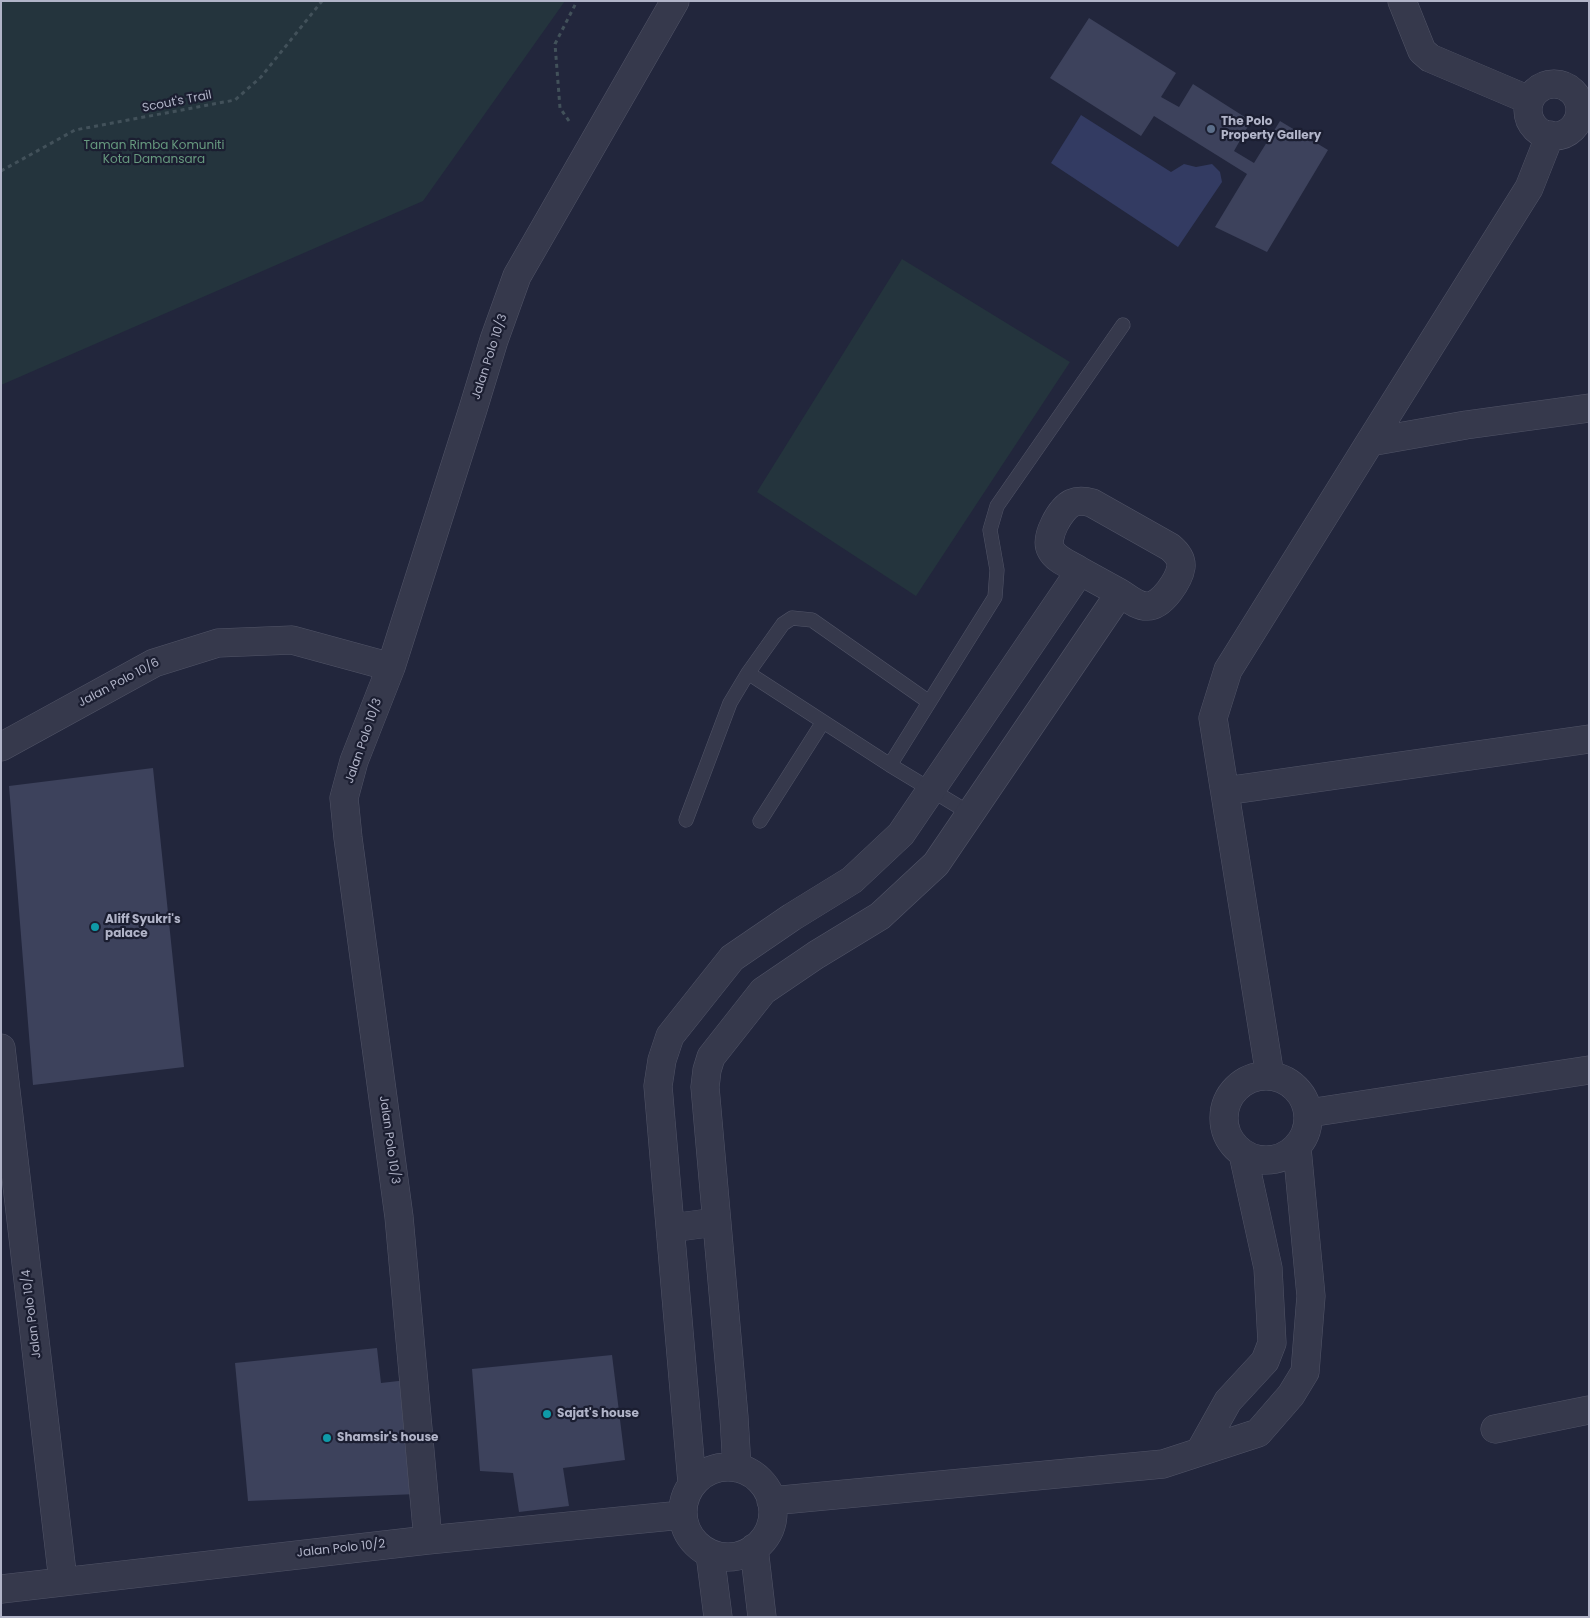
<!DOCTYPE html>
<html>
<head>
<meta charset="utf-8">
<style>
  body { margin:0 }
  #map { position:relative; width:1590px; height:1618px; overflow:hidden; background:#22263c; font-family:Poppins,sans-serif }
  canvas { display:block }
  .frame { position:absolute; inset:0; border:2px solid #b1b4c8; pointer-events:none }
</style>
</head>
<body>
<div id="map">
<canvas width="1590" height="1618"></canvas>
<div class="frame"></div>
</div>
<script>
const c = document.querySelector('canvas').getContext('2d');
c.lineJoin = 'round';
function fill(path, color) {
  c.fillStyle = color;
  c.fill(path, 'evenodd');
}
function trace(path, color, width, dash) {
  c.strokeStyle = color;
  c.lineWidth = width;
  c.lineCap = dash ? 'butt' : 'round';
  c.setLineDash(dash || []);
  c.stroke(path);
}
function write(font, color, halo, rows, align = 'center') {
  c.font = font + ' Poppins,sans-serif';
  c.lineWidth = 4.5;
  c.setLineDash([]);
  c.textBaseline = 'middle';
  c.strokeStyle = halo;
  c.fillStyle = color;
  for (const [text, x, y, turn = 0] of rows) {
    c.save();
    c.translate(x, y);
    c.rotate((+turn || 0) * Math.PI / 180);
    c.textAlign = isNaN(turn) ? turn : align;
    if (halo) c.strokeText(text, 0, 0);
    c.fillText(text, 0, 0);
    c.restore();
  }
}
const green = new Path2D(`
  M1,1h564l-142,200 -422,184z
  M902,259l168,103 -154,234 -159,-104z`);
const water = new Path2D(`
  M1081,115l90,57 13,-8 12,3 16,-3 8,8 2,10 -44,65 -127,-84z`);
const building = new Path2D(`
  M1089,18l87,55 -15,24 18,10 14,-23 58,37 -17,30 20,12 26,-42 48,29 -61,102 -52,-25 32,-53 -93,-58 -13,20 -91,-58z
  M153,768l31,299 -151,18 -24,-299z
  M377,1348l4,35 26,-3 10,114 -169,7 -13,-138z
  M612,1355l13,105 -62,8 6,38 -50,6 -6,-39 -33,-2 -8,-102z`);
const path = new Path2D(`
  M569,121l-9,-13 -5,-64 22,-43
  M1,171l74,-41 160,-30 26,-23 61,-76`);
const lane = new Path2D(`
  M748,673l142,92 81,49
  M890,765l105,-168 2,-27 -7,-40 7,-24 126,-181
  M686,820l44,-117 18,-30 35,-49 9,-6 20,2 117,82
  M760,821l63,-99`);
const street = new Path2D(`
  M1402,1l20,50 8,7 99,42
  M1528 110a26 26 0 1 1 52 0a26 26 0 1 1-52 0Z
  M1370,442l159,-254 21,-53
  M1080,571l40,22
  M1,747l153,-84 64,-20 74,-3 99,27
  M1225,791l364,-52
  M1,1048l62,533
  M1270,1076l-57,-358 15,-48 142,-228 96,-17 123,-17
  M1224 1118a42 42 0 1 1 84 0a42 42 0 1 1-84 0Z
  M1309,1113l280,-43
  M671,1228l45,-6
  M1495,1429l94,-19
  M1200,1451l28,-50 37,-40 7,-18 -4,-75 -25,-114
  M683 1512a45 45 0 1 1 90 0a45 45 0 1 1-90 0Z
  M692,1483l-34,-397 4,-26 8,-24 62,-78 60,-41 60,-37 49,-46 179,-263c-9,-6 -24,-11 -29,-21 -7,-12 9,-41 21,-47 7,-3 13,-2 20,0l78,44c6,5 12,11 11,20 -2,13 -19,39 -33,39 -10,1 -20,-8 -28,-13l-184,271 -56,52 -64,39 -53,36 -52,66 -4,13 -2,17 29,330 3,51
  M771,1501l392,-37 95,-31 33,-38 14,-23 6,-76 -14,-148
  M428,1540l-29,-323 -51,-379 -4,-40 10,-37 37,-94 82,-258 21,-69 23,-64 158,-275
  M754,1548l8,69
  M710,1554l8,63
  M1,1589l427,-49 254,-25`);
const markers = [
  [1211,129,5,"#5c6f8a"],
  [95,927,5,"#0f9aa8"],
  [547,1414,5,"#0f9aa8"],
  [327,1438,5,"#0f9aa8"]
];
const streetNames = [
  ["Scout's Trail",177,102,-11],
  ["Jalan Polo 10/3",490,357,-72],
  ["Jalan Polo 10/6",119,683,-28],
  ["Jalan Polo 10/3",364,741,-71],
  ["Jalan Polo 10/3",389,1140,82],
  ["Jalan Polo 10/4",32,1314,-97],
  ["Jalan Polo 10/2",341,1549,-6]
];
const poiNames = [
  ["The Polo",1221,122],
  ["Property Gallery",1221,136],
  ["Aliff Syukri's",105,920],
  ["palace",105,934],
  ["Sajat's house",557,1414],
  ["Shamsir's house",337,1438]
];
const parkNames = [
  ["Taman Rimba Komuniti",154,146],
  ["Kota Damansara",154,160]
];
fill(green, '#24343d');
fill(water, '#333b62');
fill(building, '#3d425c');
trace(lane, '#515467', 15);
trace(street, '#515467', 29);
trace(path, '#42515a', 3, [4, 4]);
trace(lane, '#36394c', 14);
trace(street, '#36394c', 28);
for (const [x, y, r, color] of markers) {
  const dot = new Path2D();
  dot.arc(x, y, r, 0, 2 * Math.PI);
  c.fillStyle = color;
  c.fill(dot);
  trace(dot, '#1b1e31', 2);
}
write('12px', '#b1b4c8', '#1b1e31', streetNames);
write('bold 12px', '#b1b4c8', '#1b1e31', poiNames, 'left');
write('12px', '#679a7f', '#1b1e31', parkNames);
</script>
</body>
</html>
